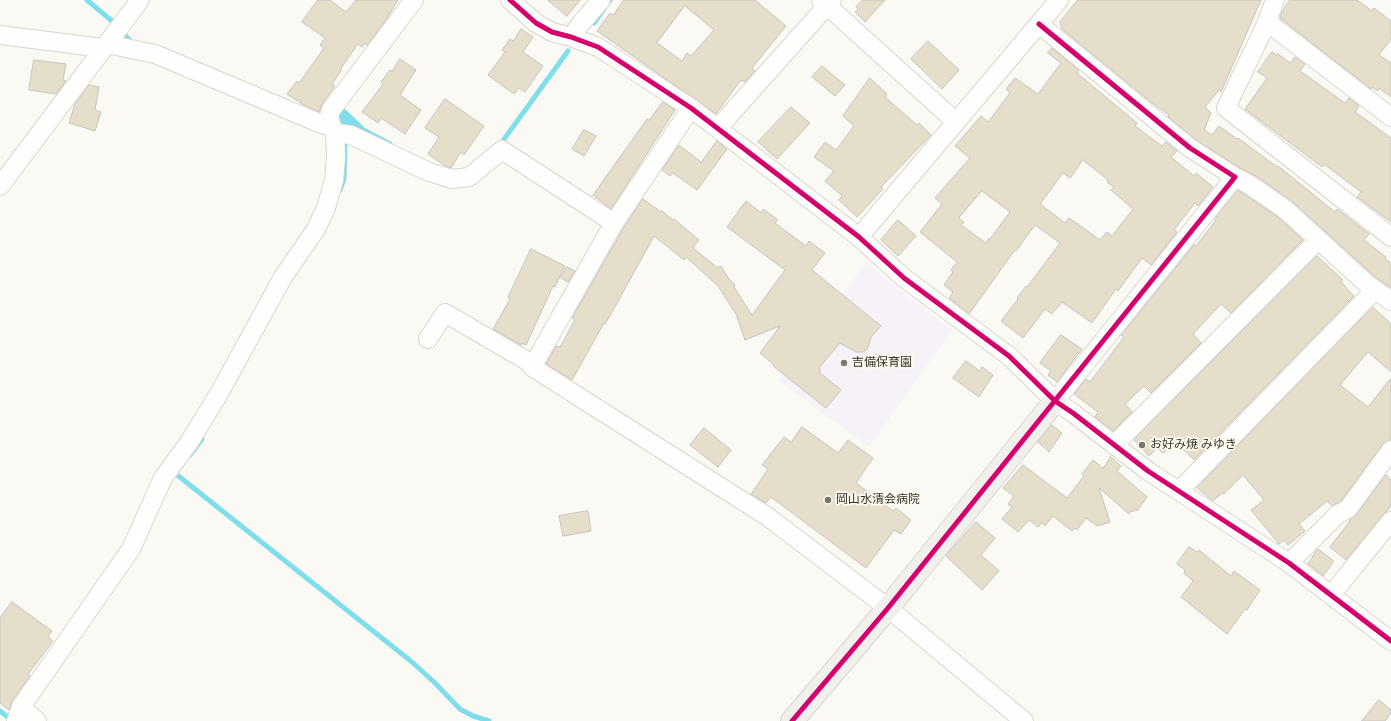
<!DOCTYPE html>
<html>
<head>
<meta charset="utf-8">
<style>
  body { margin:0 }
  canvas { display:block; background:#faf9f4 }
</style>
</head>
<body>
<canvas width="1391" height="721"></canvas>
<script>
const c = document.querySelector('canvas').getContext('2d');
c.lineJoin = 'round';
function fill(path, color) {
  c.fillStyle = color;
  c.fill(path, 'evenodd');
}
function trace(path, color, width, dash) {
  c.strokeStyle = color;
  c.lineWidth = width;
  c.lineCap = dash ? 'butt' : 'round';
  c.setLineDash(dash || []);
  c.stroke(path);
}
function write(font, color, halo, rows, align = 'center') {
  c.font = font + ' Karla,"Noto Sans JP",sans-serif';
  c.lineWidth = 3.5;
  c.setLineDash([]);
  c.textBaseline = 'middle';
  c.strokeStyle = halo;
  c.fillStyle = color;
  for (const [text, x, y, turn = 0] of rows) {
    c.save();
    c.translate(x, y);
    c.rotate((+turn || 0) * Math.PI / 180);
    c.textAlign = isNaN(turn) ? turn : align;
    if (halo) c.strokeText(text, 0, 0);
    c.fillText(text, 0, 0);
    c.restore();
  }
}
const education = new Path2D(`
  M867,262l19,18 66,50 -83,117 -91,-67z`);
const water = new Path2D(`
  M339,108l6,1 18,17 -3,7 -22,-5 -4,-12z`);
const stream = new Path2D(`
  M87,0l25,21 21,23
  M594,23l16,-23
  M356,126l34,18
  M498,145l4,-3 66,-91
  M340,190l4,-11 1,-41
  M190,455l12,-16
  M176,474l236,188 22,20 26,27 13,7 16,5
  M0,711l9,7 5,2`);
const building = new Path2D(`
  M318,0h12l16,12 10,-12h42l-14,23 -17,22 -2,-2 -3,4 -4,-3 -17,24 1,1 -10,15 3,2 -13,18 -3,8 -17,-8 -15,-10 10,-13 2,2 25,-35 -4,-3 5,-7 -23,-16z
  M548,0h32l-13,16z
  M624,0h131l31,26 -34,42 3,3 -10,11 -4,-2 -25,34 -119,-83 13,-18 3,2zM685,6l29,24 -23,26 -4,-3 -5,8 -25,-18z
  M863,0h22l-20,22 -10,-10 3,-3 -2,-2z
  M1078,0h183l-40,92 -2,-2 -14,17 6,6 -7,17 8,5 7,-9 18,13 1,-1 39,29 1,-1 57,46 2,-3 32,25 -5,6 22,17 -1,2 6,4v25l-17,-12 -82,-75 -36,-25 -16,-8 -44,-28 -28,-23 1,-2 -18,-13 -89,-73 -2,-7z
  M1290,0h67l15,11 2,-3 17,13v18l-12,16 12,8v34l-12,-9 -1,3 -6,-4 -1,2 -91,-71 2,-6z
  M521,29l12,8 -10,15 20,14 -18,26 -6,-4 -5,6 -26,-19 17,-23 -3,-2 8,-11 3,2z
  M928,41l31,29 -17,19 -31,-30z
  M1052,48l27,22 -2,3 60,50 -2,3 27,20 4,-4 11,9 -6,6 23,19 2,-3 17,14 -15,19 -3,-3 -21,27 3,2 -26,33 -9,-7 -24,33 -2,-2 -24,34 -30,-21 -10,12 -7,-5 -22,29 -22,-17 17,-22 -1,-1 9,-12 1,1 33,-44 -25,-18 -19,26 -1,-1 -46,64 -20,-16 4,-6 -9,-7 9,-13 -2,-2 6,-8 -37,-30 22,-28 -7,-6 35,-40 -15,-12 26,-30 7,6 22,-29 -4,-4 9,-11 23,16 23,-31 -13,-10zM1083,160l25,20 -1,2 7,5 -3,3 22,19 -21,27 -5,-4 -7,8 -31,-22 -4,5 -25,-19 23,-31 7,5zM982,191l28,21 -21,28 -1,-1 -2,4 -25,-18 3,-3 -5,-4z
  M1272,52l4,3 2,-1 12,9 5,-6 10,7 -5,7 45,32 4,-5 10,8 -4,6 36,26v84l-34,-25 4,-5 -37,-28 -2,3 -77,-58 22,-31 -9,-6z
  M400,59l16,11 -16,25 21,15 -16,24 -24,-16 -3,5 -16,-11 21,-28 -2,-2 9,-12 2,1z
  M34,60l32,4 -3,16 3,1 -10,13 -27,-4z
  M822,66l23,19 -10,11 -23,-19z
  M870,78l17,16 -2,3 32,28 2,-2 12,12 -50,52 2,2 -26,28 -18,-17 3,-4 -17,-15 9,-10 -20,-14 11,-15 11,8 18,-24 -11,-10z
  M89,85l10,2 -4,23 6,2 -6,19 -26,-8 6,-19z
  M445,99l39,27 -20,29 -3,-3 -10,16 -7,-3 -16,-11 11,-17 -14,-9z
  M663,102l12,8 -64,99 -18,-14 54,-76 2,1z
  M791,107l19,16 -33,36 -19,-17z
  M584,130l12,6 -12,20 -12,-7z
  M717,141l10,8 -30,41 -24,-17 -3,3 -8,-6 17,-25 22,17z
  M1238,190l41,28 24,22 -72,73 -10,-9 -28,30 8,9 -50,50 -7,-7 -19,18 7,8 -19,19 -18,-14 3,-5 -24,-18 12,-15 4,3 34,-45 -3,-2 73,-90 2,1 20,-26 -1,-1z
  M643,199l18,13 1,-1 11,9 1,-1 25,21 -6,8 25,20 3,-2 8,13 6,6 -1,2 18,28 33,-45 -58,-43 19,-26 15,12 2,-4 15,11 -3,3 31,23 3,-5 16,12 -13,17 69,56 -10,11 -3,10 -2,3 -3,2h-7l-16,-9 -21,25 2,2 -2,2 22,18 -15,18 -53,-42 1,-1 -14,-12 20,-27 -35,14 -9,-26 -18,-28 -32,-29 -2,3 -30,-24 -38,69 -11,19 -1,-1 -32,57 -26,-16 10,-18 4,1 15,-27 -3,-2 51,-89z
  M898,220l18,16 -18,20 -17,-16z
  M531,249l34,17 -10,21 -2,-1 -27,59 -4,-2 -1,2 -28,-16 17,-30 -2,-1z
  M1317,256l26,24 -2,2 13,14 -160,164 -17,-17 -8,7 -1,-1 -5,4 -6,-5 -8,8 -15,-16z
  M567,267l8,4 -7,11 -7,-4z
  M1373,307l18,17v48l-23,-20 -28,33 28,22 23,-29v62l-5,1 -3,3 -42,57 -9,5 -5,-5 -28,23 6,7 -17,14 -4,-5 -5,4 -28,-34 13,-10 -21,-25 -19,19 -2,-1 -9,8 -16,-13z
  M1061,335l21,14 -25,33 -9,-7 3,-4 -11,-8z
  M966,361l14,10 2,-4 11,8 -14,22 -26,-19z
  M1052,425l10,8 -13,19 -11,-10z
  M802,427l36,26 10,-13 25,18 -17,25 37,28 3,-3 15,12 -10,14 -7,-4 -28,38 -95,-71 -5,6 -15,-9 17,-25 -6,-4 22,-28 7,5z
  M704,428l27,22 -13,17 -28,-22z
  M1111,457l10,9 -4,5 30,26 -10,14 -2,-2 -2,3 -2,-1 -2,3 -30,-26 11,34 -13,4 -11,-8 -9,12 -2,-2 -3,3 -19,-15 -8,10 -3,-3 -4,4 -9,-7 -11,12 -16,-13 10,-12 -4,-3 6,-8 -11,-8 20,-23 44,33 17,-22 -2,-2 11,-14 10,8z
  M1386,475l5,5v26l-45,54 -16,-13 20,-26 -1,-1 7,-5z
  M588,511l3,20 -28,5 -4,-20z
  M976,522l19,16 -14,17 18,16 -17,19 -36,-34z
  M1189,547l8,5 2,-2 32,26 3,-5 26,19 -13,20 -2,-1 -18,25 -46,-37 12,-16 -9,-8 1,-3 -8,-6z
  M1318,549l16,12 -11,15 -15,-12z
  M12,602l40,29 -4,6 5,4 -25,33 2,2 -18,25 -3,9 -9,-7v-85z
  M1379,700l12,10v3l-6,8h-23z`);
const street = new Path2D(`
  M510,0l26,23 16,9 19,5 27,10 93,61 168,129 45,41 105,78 46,45 18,12 75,58 141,92 102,78
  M821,0l135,122
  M1275,0l-8,22 -41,86 165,129
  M1267,22l124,95
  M1039,24l151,124 45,29 -180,224
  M0,35l103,13
  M571,37l11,-15 19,-22
  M107,44l48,10 164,69 13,4 3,6 16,2 78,37 23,7 17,-2 33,-27 112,73
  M691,108l-77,115 -82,144 236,150 120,91 136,113
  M332,127l-3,-11 2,-6 83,-110
  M718,128l114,-128
  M1235,177l15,8 36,25 82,75 23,16
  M0,186l140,-186
  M859,237l200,-237
  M428,339l17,-26 89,52
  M1114,445l204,-205
  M1179,491l196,-201
  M1289,563l49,-49 10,-5 43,-59
  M1331,595l60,-74
  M21,707l16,14
  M16,721l5,-14 110,-158 32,-71 27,-37 31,-51 62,-113 33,-48 10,-21 8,-28 2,-23 -1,-24`);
const secondary = new Path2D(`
  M792,721l96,-113 167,-207`);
const cycleway = new Path2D(`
  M510,0l26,23 16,9 19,5 27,10 93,61 168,129 45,41 105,78 46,45 18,12 75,58 141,92 102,78
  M792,721l96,-113 347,-431 -45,-29 -151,-124`);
const markers = [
  [844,363,4,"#7a776f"],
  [1142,445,4,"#7a776f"],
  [828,500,4,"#7a776f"]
];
const poiNames = [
  ["吉備保育園",852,363],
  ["お好み焼 みゆき",1150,445],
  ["岡山水清会病院",836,500]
];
fill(education, '#f7f2f8');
fill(water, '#80deec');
trace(stream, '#80deec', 5);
fill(building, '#e5deca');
trace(building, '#c6c4be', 1);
trace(street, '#d9d6ce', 20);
trace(secondary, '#d9d6ce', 24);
trace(street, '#fefefd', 18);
trace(secondary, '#f2f0ed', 22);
trace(cycleway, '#d6006c', 5);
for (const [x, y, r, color] of markers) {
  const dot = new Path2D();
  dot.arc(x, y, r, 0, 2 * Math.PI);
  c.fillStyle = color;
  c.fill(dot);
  trace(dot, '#fefaf0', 1.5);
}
write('12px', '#353127', '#fefaf0', poiNames, 'left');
</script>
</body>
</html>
